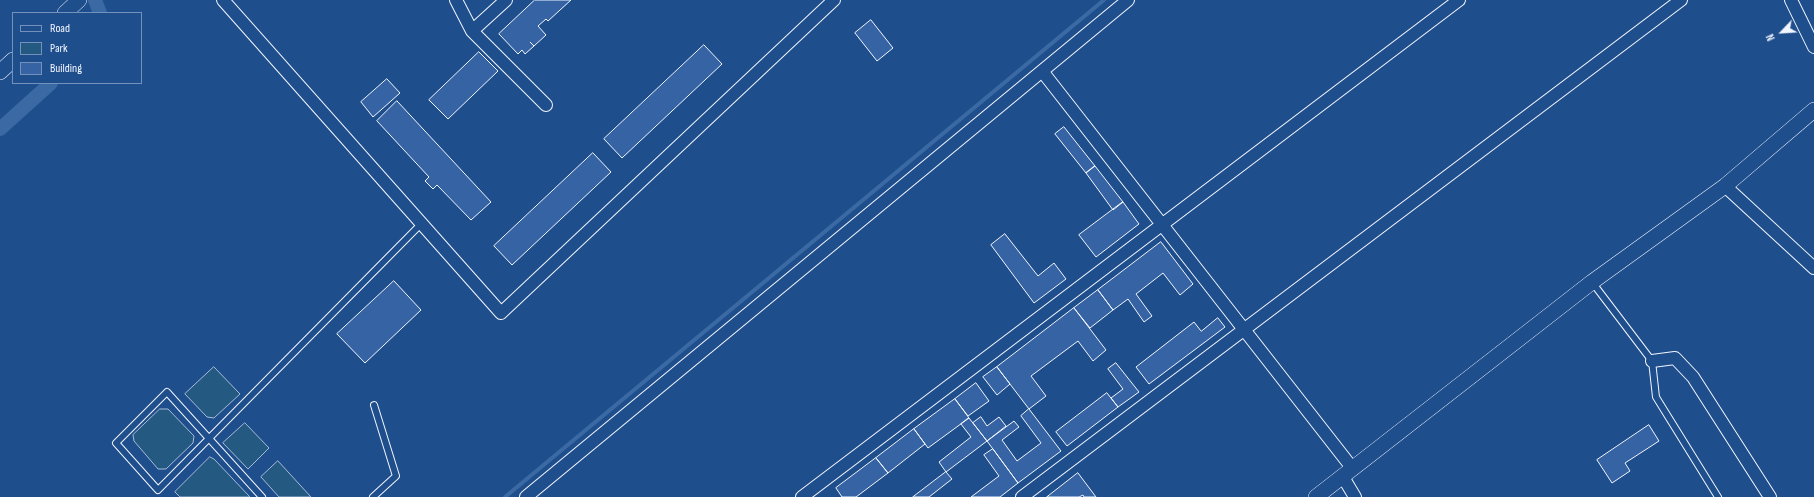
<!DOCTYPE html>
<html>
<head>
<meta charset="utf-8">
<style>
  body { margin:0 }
  #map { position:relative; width:1814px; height:497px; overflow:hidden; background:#1f4e8c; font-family:"Sofia Sans Condensed",sans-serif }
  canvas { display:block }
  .legend { position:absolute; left:12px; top:12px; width:130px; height:72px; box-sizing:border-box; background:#1f4e8c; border:1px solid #7391ba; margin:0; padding:5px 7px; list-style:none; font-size:12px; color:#f2f6ff }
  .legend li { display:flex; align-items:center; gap:8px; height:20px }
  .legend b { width:20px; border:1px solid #7391ba }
  .north { position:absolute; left:1762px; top:12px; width:40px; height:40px; -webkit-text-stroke:3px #1f4e8c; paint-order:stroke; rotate:245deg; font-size:11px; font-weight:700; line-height:16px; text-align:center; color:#f2f6ff }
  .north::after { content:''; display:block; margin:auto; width:14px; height:18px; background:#f2f6ff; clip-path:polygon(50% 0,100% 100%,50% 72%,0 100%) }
</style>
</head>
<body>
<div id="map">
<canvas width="1814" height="497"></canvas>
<ul class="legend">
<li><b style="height:5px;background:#1f4e8c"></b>Road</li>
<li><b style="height:11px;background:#245a82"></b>Park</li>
<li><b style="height:11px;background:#3563a3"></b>Building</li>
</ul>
<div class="north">N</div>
</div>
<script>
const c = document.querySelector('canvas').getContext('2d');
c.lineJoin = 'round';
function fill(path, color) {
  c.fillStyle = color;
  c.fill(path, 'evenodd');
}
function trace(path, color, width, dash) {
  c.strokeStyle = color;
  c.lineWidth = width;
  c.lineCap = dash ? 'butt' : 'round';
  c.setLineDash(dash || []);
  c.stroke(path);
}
const green = new Path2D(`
  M214,367l26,27 -26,24 -7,-1 -22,-23z
  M160,409h8l26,27 -1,7 -27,26h-8l-24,-28 -1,-6z
  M245,423l24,25 -21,21 -25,-26z
  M210,457l4,2 36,38h-70l-5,-5z
  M278,461l33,36h-32l-18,-20z`);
const stream = new Path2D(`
  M505,497l599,-497`);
const canal = new Path2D(`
  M95,0l5,13
  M0,129l51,-46`);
const building = new Path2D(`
  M535,0h36l-23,21 -2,-2 -8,7 8,9 -12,11 -4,-4 4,4 -9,8 -3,-4 -4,4 -19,-20z
  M871,20l22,28 -16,13 -22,-28z
  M704,45l18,19 -100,94 -18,-19z
  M479,52l19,19 -50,48 -19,-19z
  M387,79l13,14 -27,24 -12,-15z
  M397,101l94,101 -20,18 -34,-35 -4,4 -8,-8 4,-4 -52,-56z
  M1064,127l31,39 -9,7 -31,-39z
  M593,153l18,19 -99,93 -18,-19z
  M1095,166l28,36 -10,8 -27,-37z
  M1123,202l16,22 -43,33 -17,-22z
  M1005,234l33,42 16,-13 12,16 -32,24 -43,-58z
  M1161,242l32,42 -13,11 -17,-22 -27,21 16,22 -8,6 -16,-23 -15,11 -15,-20z
  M394,281l27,29 -56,53 -28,-29z
  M1098,290l15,20 -23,18 -16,-20z
  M1074,308l32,42 -13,11 -15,-20 -47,35 15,20 -17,13 -32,-42z
  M1218,318l7,9 -76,57 -13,-17 58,-45 7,9z
  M1116,363l23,29 -21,15 -7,-9 12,-9 -15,-20z
  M997,367l13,17 -13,11 -14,-18z
  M976,383l13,18 -21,15 -13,-17z
  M1107,393l11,14 -51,39 -11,-14z
  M955,399l14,19 -41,30 -14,-19z
  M1029,409l32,42 -43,32 -31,-42 27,-20 5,6 -17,13 15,21 24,-18 -20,-27z
  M981,417l6,9 12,-9 7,9 -19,15 -14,-18z
  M969,418l18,23 -41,31 -7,-10 32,-25 -10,-13z
  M1649,425l10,16 -34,22 5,8 -18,12 -15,-23z
  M914,429l11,15 -37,29 -12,-15z
  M993,449l25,34 -18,14h-29l28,-21 -15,-21z
  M876,458l12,15 -32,24h-14l-6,-9z
  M946,472l6,7 -23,18h-16z
  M1078,473l18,24h-12l-1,-2 -4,2h-32z`);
const service = new Path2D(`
  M1592,282l60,79 4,36 62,100
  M262,497l-95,-105 -51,51 42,47 263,-266
  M373,497l23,-21 -22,-71`);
const minor = new Path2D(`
  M223,0l278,313 333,-313
  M456,0l16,31 74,74
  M1791,0l23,47
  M472,31l34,-31
  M1042,71l311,398
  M1725,186l89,82
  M1652,361l23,-3 18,19 77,120
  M1343,477l12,20
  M526,497l602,-497
  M802,497l657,-497
  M1022,497l659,-497`);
const tertiary = new Path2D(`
  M65,13l14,-13
  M0,72l13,-12
  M1316,497l276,-215 133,-96 89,-76`);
fill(green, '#245a82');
trace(green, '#a8bbd7', 1);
trace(stream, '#3b69a3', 4);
trace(canal, '#3b69a3', 14);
fill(building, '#3563a3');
trace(building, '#f2f6ff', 1);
trace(service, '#f2f6ff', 8);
trace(minor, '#f2f6ff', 14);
trace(tertiary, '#f2f6ff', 16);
trace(service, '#1f4e8c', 6);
trace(minor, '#1f4e8c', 12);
trace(tertiary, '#1f4e8c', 15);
</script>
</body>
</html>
